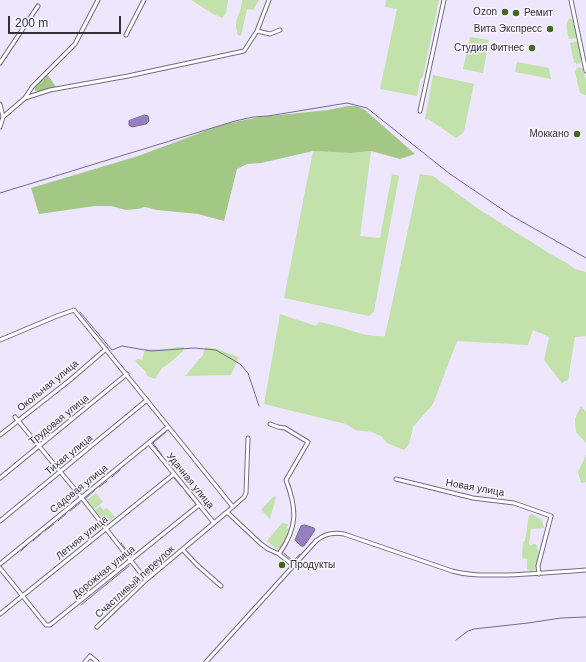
<!DOCTYPE html>
<html>
<head>
<meta charset="utf-8">
<style>
  body { margin:0 }
  #map { position:relative; width:586px; height:662px; overflow:hidden; background:#ede6fd; font-family:Helvetica,sans-serif }
  canvas { display:block }
  .scale { position:absolute; left:8px; top:16px; width:113px; height:18px; box-sizing:border-box; border:2px solid #322f38; border-top:0; padding-left:5px; font-size:12px; line-height:14px; white-space:nowrap; color:#322f38; -webkit-text-stroke:3px #f8f5ff; paint-order:stroke }
</style>
</head>
<body>
<div id="map">
<canvas width="586" height="662"></canvas>
<div class="scale">200 m</div>
</div>
<script>
const c = document.querySelector('canvas').getContext('2d');
c.lineJoin = 'round';
function fill(path, color) {
  c.fillStyle = color;
  c.fill(path, 'evenodd');
}
function trace(path, color, width, dash) {
  c.strokeStyle = color;
  c.lineWidth = width;
  c.lineCap = dash ? 'butt' : 'round';
  c.setLineDash(dash || []);
  c.stroke(path);
}
function write(font, color, halo, rows, align = 'center') {
  c.font = font + ' Helvetica,sans-serif';
  c.lineWidth = 3;
  c.setLineDash([]);
  c.textBaseline = 'middle';
  c.strokeStyle = halo;
  c.fillStyle = color;
  for (const [text, x, y, turn = 0] of rows) {
    c.save();
    c.translate(x, y);
    c.rotate((+turn || 0) * Math.PI / 180);
    c.textAlign = isNaN(turn) ? turn : align;
    if (halo) c.strokeText(text, 0, 0);
    c.fillText(text, 0, 0);
    c.restore();
  }
}
const green = new Path2D(`
  M191,0h37l-2,13 -4,5 -9,-4z
  M242,0h17l-6,10 -6,-1 -6,27 -3,-1c-6,-18 4,-20 4,-35z
  M386,0h53l-16,76 -3,4 -3,16 -37,-7 17,-80 -12,-2z
  M569,19h3l1,2 4,17 -8,1c-1,-6 -5,-14 0,-20z
  M470,37l19,3 -6,33 -20,-4z
  M578,41l4,19 -2,3 -3,1 -3,-2 -4,-19z
  M517,62l32,6 2,11 -36,-7z
  M580,67l3,2 3,13v13h-1l-5,-2 -5,-21 2,-4z
  M433,75l41,9 -10,47 -1,2 -7,5 -26,-18 -5,-1z
  M313,151l38,2 20,-2 -11,85 20,2 12,-64 7,2 -25,136 -5,4 -85,-18z
  M420,174l13,2 44,32 75,47 15,8 8,6 11,3v64l-11,1 -7,43 -6,3 -18,-23 5,-23 -16,-7 -5,15 -71,-4 -24,63 -20,23 -4,17 -5,6 -17,-7 -6,-7 -10,-4 -15,-2 -10,-6 -82,-20 16,-90 36,12 3,-4c22,3 44,16 66,14z
  M179,347h5l-1,4 -12,11 -9,6 -7,11 -8,-3 -1,-4 -11,-11 3,-2 4,1 3,-11h21z
  M205,347l12,2 22,8 -8,18 -46,1 18,-21z
  M581,406l5,6v31l-10,-11 -1,-13z
  M586,455v27l-5,1 -3,-11z
  M96,493l7,9 -9,7 -7,-9z
  M274,496l2,1 -6,22 -9,-9z
  M100,506l3,4 4,-2 8,9 -9,7 -11,-14z
  M532,514l10,6 2,8 -13,1 -2,15 1,1 5,-1 2,1v4l2,3 -4,18 -5,1 -3,-2v-10l-5,-1 1,-16 2,-1 4,-26z
  M282,523l6,1 -1,4 3,1c-2,7 -6,15 -12,21l-11,-9z`);
const forest = new Path2D(`
  M47,74l9,13c-7,1 -14,6 -21,4l-1,-4 11,-12z
  M347,106h10l8,4 50,44 -15,5 -29,-8 -20,2 -38,-2 -52,12 -14,1 -10,5 -13,52 -26,-7 -41,-4 -12,-3 -7,2 -12,1 -15,-4h-16l-56,8 -8,-26 107,-32 86,-32 36,-7 68,-7z`);
const water = new Path2D(`
  M145,115l3,1 1,5 -3,3 -14,3 -3,-2v-4z
  M305,525l9,3 1,2 -11,16h-3l-6,-6 6,-14z`);
const stream = new Path2D(`
  M0,193l235,-72 18,-4 15,-1 79,-13 20,5 83,66 62,42 74,42
  M80,312l32,38 10,-4 29,5 43,-3 22,2 24,14 8,9 11,33
  M162,455l-9,-12 13,-11
  M112,477l8,-7
  M174,478l8,9
  M99,487l8,-6
  M85,499l10,-9
  M70,511l10,-8
  M58,521l8,-7
  M45,531l9,-7
  M33,541l8,-7
  M121,543l10,13
  M21,551l7,-7
  M284,553l9,8 7,-7
  M135,554l61,-49 -1,-2 -10,-12
  M81,605l48,-39
  M456,640l12,-9 6,-2 54,-6 33,-5 25,-1`);
const street = new Path2D(`
  M571,0l15,71
  M257,31l13,3 10,-4
  M126,35l18,-35
  M0,63l38,-57
  M25,98l25,-8 78,-14 116,-25 13,-20 12,-31
  M0,104l3,13
  M420,111l24,-111
  M0,127l3,-10 22,-19 7,-11 43,-43 23,-44
  M0,340l57,-24 17,-6 159,197
  M15,417l67,81 64,82
  M270,424l8,3 7,1 23,14 -22,38c11,29 12,47 -7,74
  M0,435l70,-55 36,-31
  M149,443l65,80
  M0,478l127,-104
  M396,479l77,19 41,5 37,13 -13,50 1,8
  M227,512l17,-15 2,-4 2,-55
  M0,521l147,-121
  M183,550l14,15 24,21
  M0,564l168,-137
  M0,568l46,57h4l149,-120
  M0,614l174,-140
  M97,627l49,-47 81,-68 34,32 7,5 11,5 15,12
  M85,662l5,-6 7,6
  M206,662l110,-121c8,-7 18,-9 28,-7l108,37c18,5 37,4 56,4 26,-1 52,-3 78,-5`);
const markers = [
  [505,12,4,"#43671f"],
  [516,13,4,"#43671f"],
  [550,29,4,"#43671f"],
  [532,48,4,"#43671f"],
  [577,134,4,"#43671f"],
  [282,565,4,"#43671f"]
];
const poiNames = [
  ["Ozon",497,12],
  ["Ремит",524,13,"left"],
  ["Вита Экспресс",542,29],
  ["Студия Фитнес",524,48],
  ["Моккано",569,134],
  ["Продукты",290,565,"left"]
];
const streetNames = [
  ["Окольная улица",48,386,-39],
  ["Трудовая улица",59,420,-39],
  ["Тихая улица",69,455,-39],
  ["Удачная улица",190,481,51],
  ["Новая улица",475,488,10],
  ["Садовая улица",79,489,-39],
  ["Летняя улица",82,538,-39],
  ["Дорожная улица",104,572,-39],
  ["Счастливый переулок",135,582,-42]
];
fill(green, '#c2e1ab');
fill(forest, '#a3c886');
fill(water, '#967fc0');
trace(water, '#786797', 1);
trace(stream, '#786797', 1);
trace(street, '#736d81', 5);
trace(street, '#fff', 3);
for (const [x, y, r, color] of markers) {
  const dot = new Path2D();
  dot.arc(x, y, r, 0, 2 * Math.PI);
  c.fillStyle = color;
  c.fill(dot);
  trace(dot, '#f8f5ff', 1.5);
}
write('10px', '#322f38', '#f8f5ff', poiNames, 'right');
write('10px', '#322f38', '#f8f5ff', streetNames);
</script>
</body>
</html>
